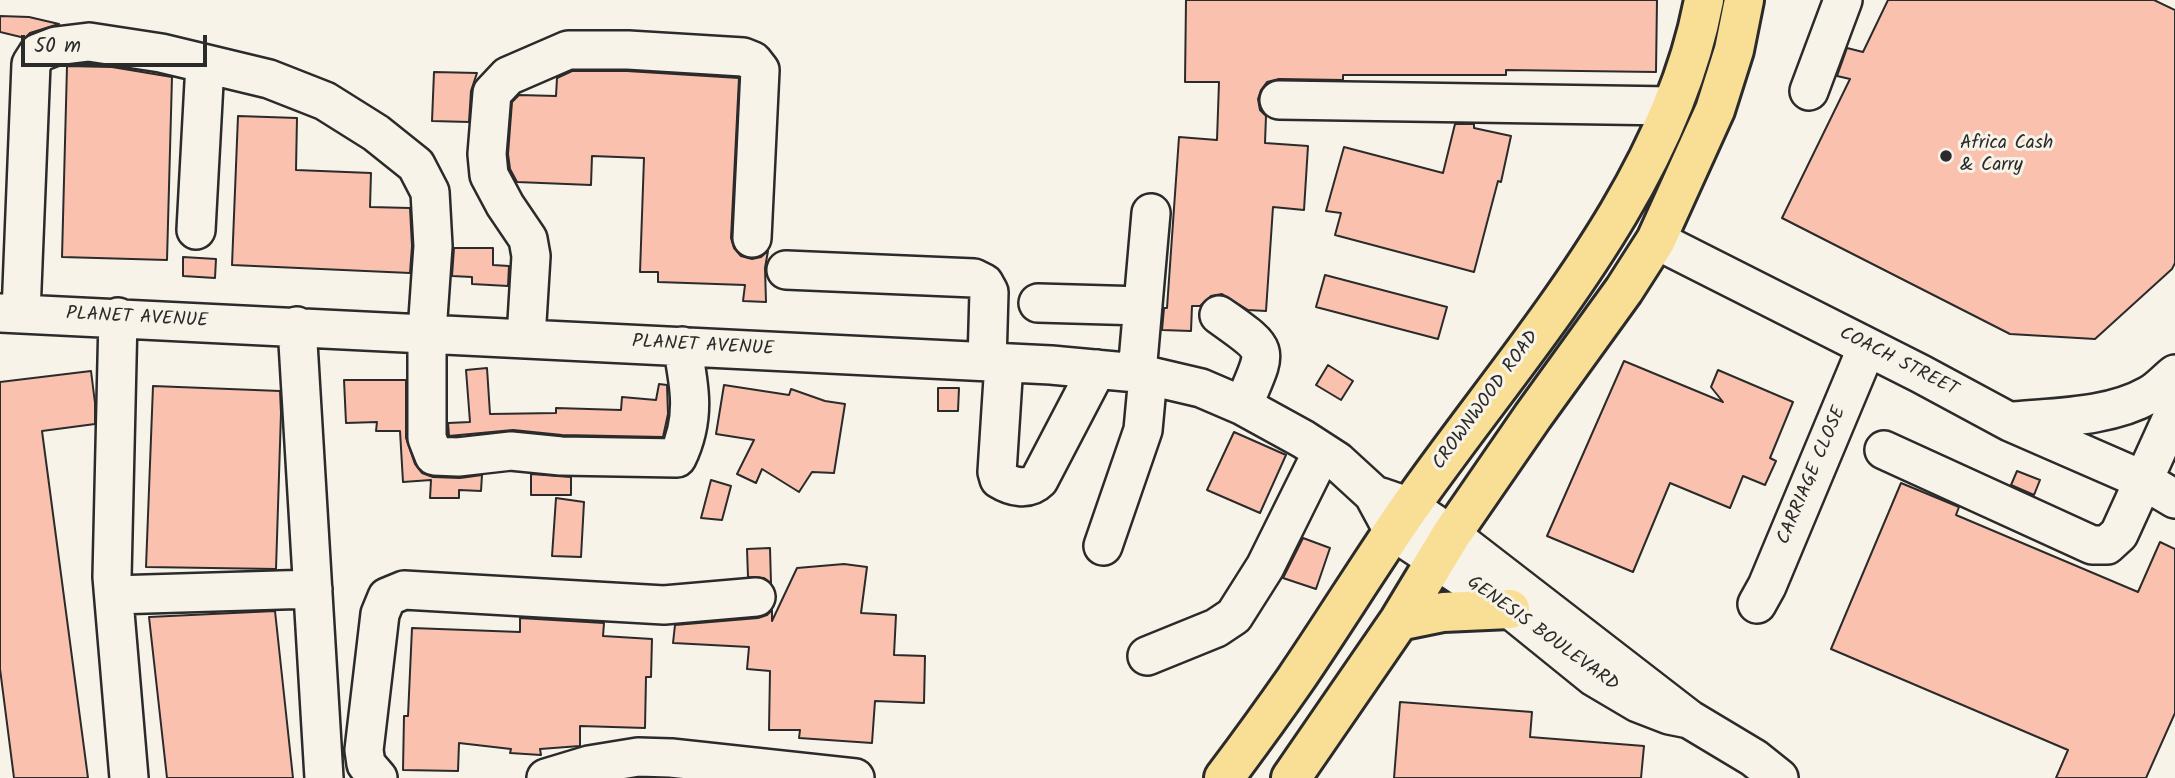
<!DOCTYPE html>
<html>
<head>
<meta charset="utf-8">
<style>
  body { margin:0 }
  #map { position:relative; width:2175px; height:778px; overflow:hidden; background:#f7f3e8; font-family:Kalam,sans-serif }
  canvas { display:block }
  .scale { position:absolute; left:21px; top:35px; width:186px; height:32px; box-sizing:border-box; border:4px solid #2b2b2b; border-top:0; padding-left:9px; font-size:21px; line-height:24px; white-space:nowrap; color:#2b2b2b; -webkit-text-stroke:5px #f7f3e8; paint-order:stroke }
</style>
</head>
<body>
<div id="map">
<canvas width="2175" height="778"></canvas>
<div class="scale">50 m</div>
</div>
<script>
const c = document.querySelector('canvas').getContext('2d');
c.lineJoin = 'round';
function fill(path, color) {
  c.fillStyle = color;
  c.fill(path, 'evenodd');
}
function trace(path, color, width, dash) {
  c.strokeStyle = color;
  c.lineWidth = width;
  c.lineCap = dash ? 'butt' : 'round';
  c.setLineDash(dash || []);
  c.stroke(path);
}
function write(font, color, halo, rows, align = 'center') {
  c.font = font + ' Kalam,sans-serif';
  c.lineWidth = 6;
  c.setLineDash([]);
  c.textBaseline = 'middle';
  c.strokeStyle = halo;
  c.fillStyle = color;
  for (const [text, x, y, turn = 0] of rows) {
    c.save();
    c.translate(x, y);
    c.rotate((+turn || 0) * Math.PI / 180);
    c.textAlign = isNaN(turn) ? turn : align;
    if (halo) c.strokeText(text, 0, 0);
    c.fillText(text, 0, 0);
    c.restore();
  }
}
const building = new Path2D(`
  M1186,0h471l-1,72 -150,-2v5h-163v5l-64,-1 -12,3 -6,8 -3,9 2,11 6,6 -1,27 43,3 -4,64 -31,-3 -7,104 -18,-1 -26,-16 -11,2 -11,10h-8l-1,25 -29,-1 2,-22h3l12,-171 38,3 2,-58h-34z
  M1888,0h266l21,10v253l-3,6 -77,70 -85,-5 -228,-116 68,-139 -13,-3 10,-28 16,4z
  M0,16l29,1 30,7 -29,9 -5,5 -25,-6z
  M67,66l45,1 60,10 -5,183 -105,-3z
  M572,71h55l112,7 -8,160 3,10 7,8 11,3 9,-2 7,-6 -3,17 1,34 -23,-1 2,-16 -87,-3v-10h-18l4,-114 -52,-2 -1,29 -74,-3 -7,-13 -2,-15 4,-52 7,-7 37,1 1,-18z
  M434,72l43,1 -6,18 -2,31 -37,-1z
  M238,116l59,2 -1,52 75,3 -1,34 40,1 2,38 -2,27 -178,-8z
  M1455,124h19v4l37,8 -10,46 -3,-1 -24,91 -139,-37 6,-22 -15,-2 18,-64 99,26z
  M454,248h39v17l16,1 -1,20 -36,-2v-7l-20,-1z
  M183,257l33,2 -1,19 -32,-2z
  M1325,275l122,32 -9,32 -122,-32z
  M1624,361l99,41 -12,-15 7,-17 75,32 -23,56 6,3 -11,24 -22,-9 -13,32 -60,-25 -37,89 -86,-36z
  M1328,365l25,16 -12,19 -25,-15z
  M487,368l3,46 66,-1v-5l65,2 1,-13 34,3 3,-16 8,1 1,29 -5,23 -101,-2 -49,-5 -64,6 -1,-13 22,-1 -4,-52z
  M91,371l4,32v21l-53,7 46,347h-74l-14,-109v-287z
  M344,380h62v58l9,26 7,9 11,4 27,1 22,-3 -1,16 -22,-1v8h-29l1,-18 -28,2 -3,-51h-24l1,-9 -31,1z
  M724,385l65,10 2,-6 34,12 20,3 -11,69 -22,-1 -13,20 -37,-23 -6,14 -19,-9 17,-34 -38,-6z
  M153,386l127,5 1,22 -5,156 -130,-2z
  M938,388h21l-1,23h-20z
  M1234,432l52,23 -26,58 -53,-23z
  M2017,471l23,9 -6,15 -23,-10z
  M531,474l40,3v18h-40z
  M711,480l20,6 -9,34 -21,-2z
  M1901,483l58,24 -3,8 182,77 22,-50 15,7v164l-29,65h-90l12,-28 -237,-101z
  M556,498l28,4 -3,55 -29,-1z
  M1303,538l27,10 -14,41 -33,-11z
  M770,548l1,35 -7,-5 -16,-1 -1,-28z
  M844,564l23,3 -6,46 35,2 -2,40 31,1 -1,47 -49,-2 -3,42 -73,-5 1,-8h-31l1,-59 -23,-2 2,-22 -76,-4 2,-18 83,-7 9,-3 5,-5v11l25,-53z
  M275,611l18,167h-126l-18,-161z
  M520,618l84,5 -1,13 49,3 -1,38h-5l-1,51 -65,-2v20l-40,3 1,6 -31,-2 1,-4 -52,-6 -1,28 -55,-1 1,-54h4l4,-88 108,4z
  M1400,702l132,10 -2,25 114,9 -3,32h-247z`);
const minor = new Path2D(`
  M1809,91l34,-91
  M1279,100l393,6
  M196,230l9,-166
  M1656,240l265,134 89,48 133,58 32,19
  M786,270l188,8 10,5 5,9 -2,70
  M1038,303l105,3
  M0,313l1051,52 86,8 64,15 42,18 60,33 34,22 36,33 20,37 117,78 84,68 44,26 31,12 20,4
  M21,313l10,-249 7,-11 18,-7 33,-4 72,11 108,26 56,22 51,32 40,32 14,27 3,54 -6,86v106l7,18 24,1 53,-6 50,5 116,2c19,-39 13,-71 5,-112
  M1219,315c53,38 49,31 24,91
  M118,317l-6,260 17,201
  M297,326l27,452
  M526,338l5,-82 -3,-17 -23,-34 -16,-30 -2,-21 5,-61 16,-17 60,-26h60l115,7 10,4 7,9 -8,168
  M1004,363l-7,109 2,7c13,8 29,12 40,1l58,-111
  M1137,373l14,-160
  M2014,421c44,-4 96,-4 135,-26 10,-5 18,-15 26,-21
  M1884,450l208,95h15l12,-11 56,-123
  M1381,497l29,10 41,28 238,184 65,39 25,20
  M1103,546l40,-116 5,-54
  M114,595l199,-6
  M1757,604l10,-18 100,-239
  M1147,656l69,-28 18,-12 31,-49 57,-115
  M378,778l-12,-14 -2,-14 16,-136 7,-17 17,-7 260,15 92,-8
  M546,778l43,-13 49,-8 33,1 184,20`);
const major = new Path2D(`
  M1399,621l44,-9 67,-3
  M1224,778c24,-32 48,-65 71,-98 39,-57 75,-116 114,-172 109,-156 259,-315 295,-508
  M1291,778l108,-157 52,-86 82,-119 91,-126 32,-50 59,-130 19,-60 10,-50`);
const markers = [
  [1946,156,7,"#2b2b2b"]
];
const poiNames = [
  ["Africa Cash",1960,145],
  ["& Carry",1960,167]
];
const streetNames = [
  ["PLANET AVENUE",137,319,3],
  ["PLANET AVENUE",703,347,3],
  ["COACH STREET",1898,363,27],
  ["CROWNWOOD ROAD",1487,401,-54],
  ["CARRIAGE CLOSE",1813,476,-67],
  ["GENESIS BOULEVARD",1542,635,36]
];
fill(building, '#f9c1ae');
trace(building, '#2b2b2b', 2);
trace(minor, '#2b2b2b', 42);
trace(major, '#2b2b2b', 44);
trace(minor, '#f7f3e8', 37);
trace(major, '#f9df96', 38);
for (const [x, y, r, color] of markers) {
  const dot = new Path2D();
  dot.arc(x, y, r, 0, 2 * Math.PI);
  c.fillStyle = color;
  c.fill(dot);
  trace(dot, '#f7f3e8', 2.5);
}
write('19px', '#2b2b2b', '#f7f3e8', poiNames, 'left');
write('19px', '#2b2b2b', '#f7f3e8', streetNames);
</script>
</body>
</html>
